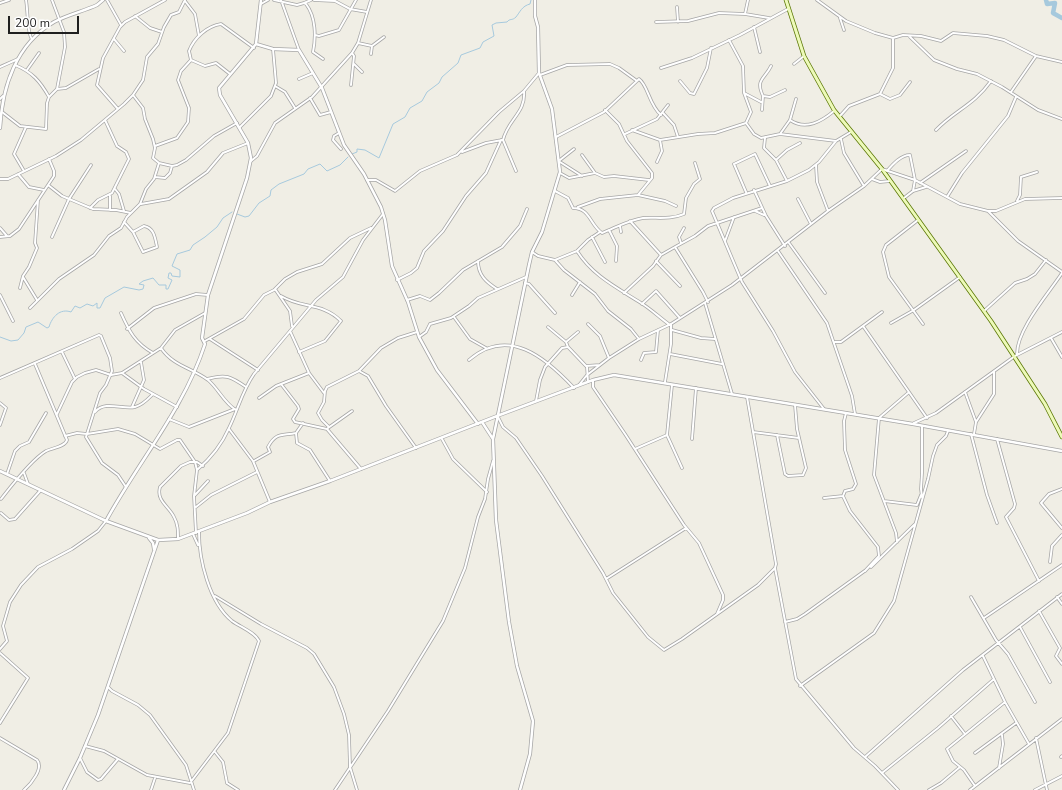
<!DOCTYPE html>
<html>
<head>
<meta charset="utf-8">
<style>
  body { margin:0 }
  #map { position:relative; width:1062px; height:790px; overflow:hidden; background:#f0eee5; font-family:"Nunito Sans",sans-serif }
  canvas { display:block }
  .scale { position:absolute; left:8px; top:16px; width:71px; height:18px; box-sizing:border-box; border:2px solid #1f1f1f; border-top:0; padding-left:5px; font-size:12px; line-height:14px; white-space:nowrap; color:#1f1f1f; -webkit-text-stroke:3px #fff; paint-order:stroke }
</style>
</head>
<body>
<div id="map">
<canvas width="1062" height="790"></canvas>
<div class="scale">200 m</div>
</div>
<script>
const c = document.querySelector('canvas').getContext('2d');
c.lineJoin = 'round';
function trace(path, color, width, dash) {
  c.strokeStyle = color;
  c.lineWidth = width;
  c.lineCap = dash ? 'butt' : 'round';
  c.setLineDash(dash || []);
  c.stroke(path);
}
const stream = new Path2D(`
  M352,154l5,-2v-3l8,1 14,8 14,-34 12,-7 5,-9 12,-7 5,-9 12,-9 3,-6 16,-14 3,-8 19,-7 3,-6 11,-6 -2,-11 4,-2 11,-1c3,-4 5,-1 9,-5 4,-5 6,-11 14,-13l1,-4
  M237,214l8,3 4,-1 10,-13 11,-7 1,-6 8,-6 25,-10 4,-5 12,-5 7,7 13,-6 8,-8
  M0,337l11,4 7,-1 6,-7 2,-6 12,-5 9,6 2,-1c3,-10 11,-19 22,-15l4,-6 5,2 7,-4 6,2 4,-3v5h3l5,-10 19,-11 15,3 4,-1 1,-4 -5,-1 4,-3 10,-3 6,7h7v4h2l4,-9 -4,-2 1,-5h2l1,3 8,1v-7l-8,-4 5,-12 13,-4 3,-5 12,-8 12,-10 6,-9 9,-6`);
const river = new Path2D(`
  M1046,0l1,4 8,-1 -2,10 9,5`);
const minor = new Path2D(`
  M26,0c2,10 1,34 6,39
  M107,0l14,25
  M274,0l23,5 7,-2 2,1c10,13 10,33 7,48l10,7
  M281,0l18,50
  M314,0l21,1 15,8 17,3
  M817,0l29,21 29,12 18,5 10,-3 18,1 20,5 12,-8 34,3 17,4 32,16 26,6
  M185,1l10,13 4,22
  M0,3l9,-3
  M304,3l7,-3
  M261,4l7,-4
  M677,7l1,15
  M745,14l3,-14
  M135,16l15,12 12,4
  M840,18l4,12
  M656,22l32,-1 31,-8 26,1 24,4
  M754,27l6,25
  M315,35l4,1 20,-6 17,-30
  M909,36l25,24 23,9 20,5 25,13 36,23 24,9
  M114,39l10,12
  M729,40l14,26 1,27 17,9
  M358,43l14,3 12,-9
  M371,54l1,-8
  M354,64l8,8
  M794,64l10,-8
  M15,65c17,7 25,16 34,32
  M0,67l18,-8
  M661,68l31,-10 48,-23 48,-26
  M27,70l12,-17
  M230,74l-14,-11 -11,3 -14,-6 -2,-9c5,-13 18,-25 32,-27l33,24
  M540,75l27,-10 43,-1 9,4 18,13
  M299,79l14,-6
  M680,81l10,12 4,1 13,-26 4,-20
  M351,85l3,-29 -2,-3
  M275,86l10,6 10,16
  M57,89l9,-1 33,-19
  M1011,92l25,-36
  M880,94l10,5 10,-4 10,-13
  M133,95l10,13 2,11 8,20 2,9 -2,10 6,5 13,3 5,-1 9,-5 28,-24 23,-13
  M763,96c-8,-17 2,-17 8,-30
  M310,98l10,17 11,-3
  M0,99l3,-3
  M118,109l-21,-24 6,-27 17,-31 5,-5 40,-22
  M605,110l14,14 8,17 25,32v5l-14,17
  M762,110l1,-14 7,1 15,-7
  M2,112l18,14 26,3 1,-26 2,-6 8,-8 8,-42 -1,-15 -12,-32
  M663,113l11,12 4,12
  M840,116l9,-10 31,-12 13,-26v-30
  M790,120c16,11 32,1 44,-9
  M746,123l8,11 7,4 19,-4 56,7
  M240,127l31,-31 5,-13 -3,-34
  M632,130l28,10 38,-6 17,-1 31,-10 5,-11 -7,-19
  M936,130c18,-19 38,-25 55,-49
  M339,133l-5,3 -1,4 8,9
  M625,134l32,-15 11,-14
  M780,134l10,-14 6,-21
  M556,137l48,-25 35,-33c9,6 10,26 22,36
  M765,138l-1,10 12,12 11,21
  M841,139l3,14 20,33
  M155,146l22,-8 11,-16 1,-14 -11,-28 3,-9 10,-11
  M462,152l24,-9 16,-3
  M582,155l13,18
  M560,160l14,-11
  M776,160l11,-10 13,-7
  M251,161l6,-5 18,-33 37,-26 40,-44 6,-10 13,-43
  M560,162l22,14
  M657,162l5,-11 -2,-11
  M816,165l1,17 11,29
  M24,171l-10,-17 12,-27
  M516,171l-13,-31c5,-21 23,-27 21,-49
  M887,171c6,-7 14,-16 23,-16l5,25 -2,11
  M560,173l9,5 26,-5 9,4 10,-1 35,4
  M18,174l11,13 15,3
  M155,177l10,1 5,-5 2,-7
  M0,179h8l48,-23 25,-16 43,-36 9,-9 10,-15 4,-23 11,-13 6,-17 7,-12 8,-3 6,-12
  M872,179l8,3 10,-1
  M367,180h9l19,11 25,-20 37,-16 42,-43 25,-21 15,-18
  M920,183l46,-32
  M48,185l14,11 31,13 23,1 15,3
  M115,189l4,5 5,17
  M754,190l12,26 19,30
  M555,191l13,7 5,10c17,0 17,17 29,25 13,-5 27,-13 41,-15 14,-1 27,2 41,-4l2,-16 8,-14 6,-5 -5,-16
  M746,192l-12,-28 21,-10 15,32
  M110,196v14
  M947,197l15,-24 46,-57 8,-19
  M904,198l9,-7 13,-4
  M1062,198l-37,1 -29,12h-8l30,30 44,31
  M798,199l13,25
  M1017,201l3,-6 1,-18 16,-5
  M141,204l28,-5 38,-27 16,-19 25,-10
  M578,207l22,-8 38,-4 27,6 11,5
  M90,208l8,-8 14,-7 17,-34 -3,-7 -9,-6 -12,-26
  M755,211l9,4
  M918,220l-32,25 -3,7 6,25 34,47
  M630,221l31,34
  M124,222l9,10 10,20 14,-5c-2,-10 -3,-19 -13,-21l-11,6
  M620,226l1,6
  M0,228l7,8
  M609,230l8,16 -1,15
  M0,237l10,-1 9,-7 35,-53v-5l-5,-12
  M52,237l17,-38 22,-34
  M592,237l13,25
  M725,241l9,-24
  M681,243l-2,-6 5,-9
  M789,243l36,50
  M675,247l28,45 5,10
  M577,251c16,25 39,36 64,52 10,6 19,15 29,22
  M778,251l49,72 25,73 3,18
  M532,252l6,4 17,4 9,10 31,24 13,17 23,18 8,10
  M555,260l22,-9 11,-11 12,-8
  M478,261c0,14 8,21 19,28
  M656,261l24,25
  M23,277l14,23
  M397,280l14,-7 6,-5 7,-17 19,-20 23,-35 20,-23 15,-33
  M525,283l4,1 26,29
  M20,288l3,-12 6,-9 8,-19 -2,-5 3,-43
  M275,289l15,22 2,15
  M624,293l29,-27 8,-11 14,-8 20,-11 13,-10 54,-18
  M0,295l13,26
  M572,295l8,-13
  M281,296c21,13 41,6 60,25l-16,20 -26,11
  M407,300l13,-4 10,4 9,-7 24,-23 39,-23 18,-21 7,-17
  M705,303l27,91
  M642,304l14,-13 24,27
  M30,308l29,-29 35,-24 15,-19 12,-8 6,-11 13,-13 6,-15 8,-10 5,-16
  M984,311l31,-28 12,-4 8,-5 11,-14
  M121,313c8,18 14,30 32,40
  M454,317l16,22 16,9
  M891,323l23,-13 46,-33
  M588,324l12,12 9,22
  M863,326l64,92
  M548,327l18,15 2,5 18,19 14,-1
  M127,329l27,-21 42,-14 12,1
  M672,330l29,8 14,1
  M290,331l19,42 15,20
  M419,337l7,-5 4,-8 21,-6 18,-12 9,-8 48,-21
  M1051,338l11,19
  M210,339l48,31
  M205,341l39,-22 20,-24 10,-5 11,-11 12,-7 25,-8 28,-26 21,-10
  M566,342l12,-10
  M835,342h6l41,-30
  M161,348c12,18 31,20 47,32 10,8 16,23 28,30
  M62,352l13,27
  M670,354l52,10
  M1017,355c-1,-25 32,-62 45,-82
  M469,360c39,-34 76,-3 105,28
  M641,360l3,-7 12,-1 2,-22
  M587,367l1,15
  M359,371l9,5 18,30 30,42
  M122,373l22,16 33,18
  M0,378l99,-43 2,1 9,22 2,13 -6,14 -6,8 -14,44 16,26 16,12 8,12
  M207,379c19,-5 23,-3 39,8
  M593,380v7l32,47 59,91 15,18 24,52v5l-6,14
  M665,382l6,-38v-20
  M281,384l17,22 1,3 -6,10 2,3 32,7 34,40
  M579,385l8,-10 22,-17 30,-19 32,-15 61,-39 96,-74 36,-25 18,-17 33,11 45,24 28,7
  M965,392l11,30 -2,12
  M747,397l29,167 -1,4 21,111 58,69 21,18 23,24
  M259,398l17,-12 33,-13
  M536,401l4,-21 5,-13 17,-19 6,-1
  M0,403l6,5 -6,17
  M132,407l12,-27 -3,-18
  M824,409l-29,-37 -22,-41 -31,-49 -30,-71 2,-3 19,-10 54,-17 22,-11 10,-8 17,-21 15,-9
  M95,412c10,-12 28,-2 40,-5 8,-2 13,-8 18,-13
  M846,413l-2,8 1,29 11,34 -3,5 -8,2 -2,5 7,15 28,36 1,9 -14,15
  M57,414l15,-32 5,-5 8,-4 11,-3 15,5 11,-2 39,-25 14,-18 30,-17
  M498,417l5,10 13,11 26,38 61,97 10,20 35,44 16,13 18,-11 76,-54 17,-17
  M169,419l20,8 46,-18
  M976,422l18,-28v-23
  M303,423l-7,10 1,10 13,7 20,31
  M914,423l22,-10 79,-57 47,-24
  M922,426v47l-1,16 1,8
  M329,427l-7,-7 -4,-7 6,-11 1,-11 2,-4 32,-16 22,-23 17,-10 19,-6
  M328,428l24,-17
  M229,429l24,32 17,41
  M753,432l46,6
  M971,434l16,61 10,28
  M667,435l15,33
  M777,435l8,39 3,2 15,-1 3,-7 -9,-39 -2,-24
  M65,436l12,-3 10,1 31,-5 17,5 25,15 17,-9h3l15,22 2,8 -3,26 2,37
  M442,439l11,20 34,33
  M692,439l4,-51
  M997,439l18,65 -1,4 -8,9 33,64
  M635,449l32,-14 5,-50
  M254,461l16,-9 -2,-5c8,-15 14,-11 28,-14
  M197,470c13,-11 25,-26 32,-42 9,-18 13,-37 25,-54l62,-74 27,-23 20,-37 20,-26
  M24,473l4,11
  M7,474l8,-23 5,-5 9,-4 17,-29
  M1062,489l-13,5 -8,9 21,25
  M195,495l13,-14
  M824,498l19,-2
  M1,499c11,-14 30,-39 45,-48 6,-3 19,-4 21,-11l-32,-76
  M884,501l33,4 4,-10
  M196,507l15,-12 46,-23
  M1,513l8,7 6,-1 25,-28
  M193,534l5,11
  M178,539c0,-8 0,-15 -4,-22 -5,-11 -18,-16 -14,-30l21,-21 9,-4h7l6,4
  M897,542l-1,-9 -22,-58 5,-57 29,-25
  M1050,562l2,-16 10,-11
  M871,567l44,-43
  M606,579l80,-51
  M215,596l46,28 46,24 7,6 20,33 10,27 5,21 1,32 7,23
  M971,597l25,43 12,14 27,48
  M1057,597l5,7
  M1039,611l21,37 -4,8 6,8
  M984,618l78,-53
  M785,622l12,-3 8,-5 61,-44
  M1020,627l30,55
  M0,649l7,-8 -4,-15 7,-24 11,-17 17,-18 34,-18 26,-18 8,-10
  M0,653l28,25 -28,45
  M983,656l22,46 24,42
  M800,686l74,-53 20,-32 34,-122 5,-23 4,-11 9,-9 2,-5
  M108,687l4,4 26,14 12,10 36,50 8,25
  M951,716l14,18
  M0,738l37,22c7,8 -6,24 -13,30
  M1036,738l11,52
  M85,746l19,5 43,24 43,8 38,-50 31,-92c-4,-9 -19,-14 -27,-20 -23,-19 -33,-61 -33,-89
  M215,752l8,10 4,21 11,7
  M975,753l41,-30
  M865,757l98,-87 99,-76
  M1061,757l1,-1
  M80,758l7,14 11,8 3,-1 17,-20
  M999,768l4,-24 -1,-9
  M882,773l56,-45 56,-49
  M975,786l-11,-16 -11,-9 -6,-12 58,-47
  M151,790l4,-12
  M335,790l53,-79 55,-90 22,-53 13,-51 7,-18 3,-20 5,-18
  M929,790l12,-7 19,-16
  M970,790l92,-71
  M1035,790l27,-14`);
const tertiary = new Path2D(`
  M256,44l17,5 26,1 23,38 22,57 20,29 17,33 4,13 7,46 16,36 11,35 18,33 41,54
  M0,128c2,-41 16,-84 54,-106 13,-7 30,-11 43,-17l6,-5
  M482,422l11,17
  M0,471l106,50 52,19 20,-1 69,-26 23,-11 60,-21 167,-65 96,-36 21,-5 299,49 149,27
  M106,521c32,-59 78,-112 99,-177l-3,-6 6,-43 39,-117 4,-20 -3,-15 -28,-48 -1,-7 37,-44 5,-44
  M149,538l4,5 1,6
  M64,790l16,-32 18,-43 60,-175
  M520,790l10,-36 3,-33 -16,-55 -8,-44 -13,-102 -3,-81 36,-174 3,-13 10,-20 18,-60 -8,-63 -13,-36 -1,-46 -3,-11v-16`);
const secondary = new Path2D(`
  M786,0l18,56 30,54 48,59 109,152 54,83 17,33`);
trace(stream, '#a6c9dd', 1);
trace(river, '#a6c9dd', 4.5);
trace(minor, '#a6a6a6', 3.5);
trace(tertiary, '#a6a6a6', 4);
trace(secondary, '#5b7705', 4.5);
trace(minor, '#fff', 2);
trace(tertiary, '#fff', 2.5);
trace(secondary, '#edfab9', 3);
</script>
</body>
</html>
